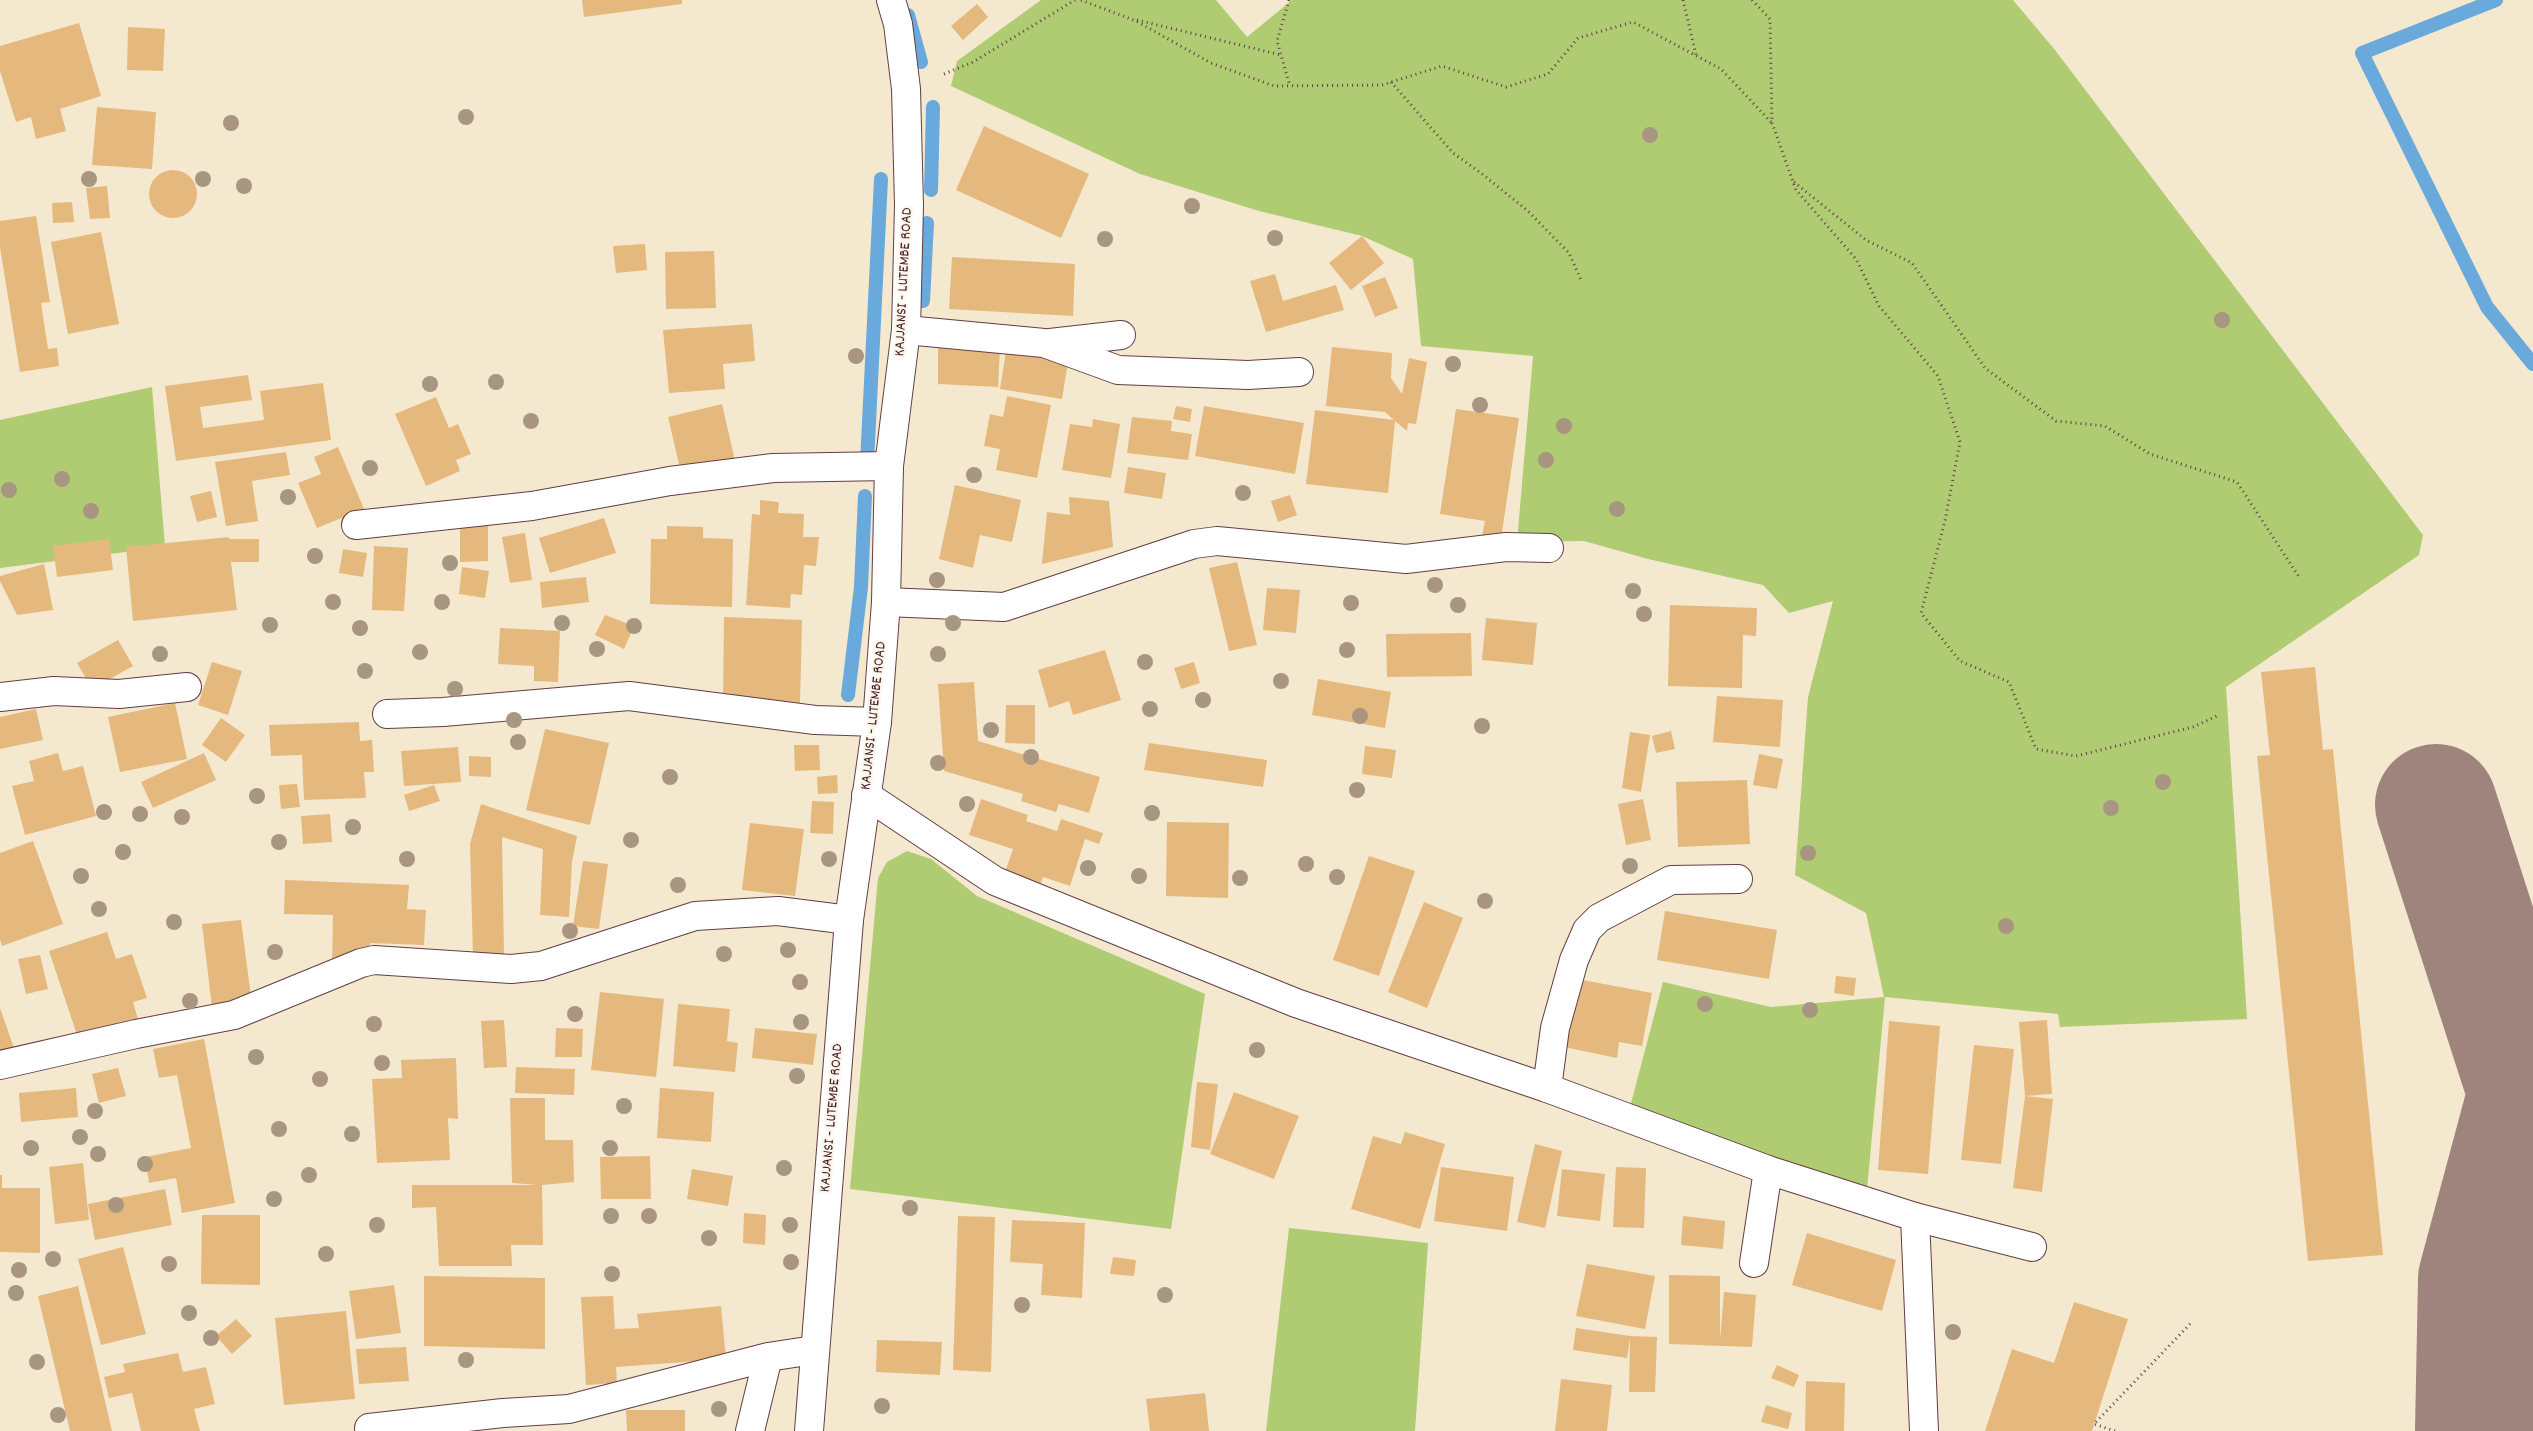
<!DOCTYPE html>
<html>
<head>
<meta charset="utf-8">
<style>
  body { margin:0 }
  canvas { display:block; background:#f4e8cf }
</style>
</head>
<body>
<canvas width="2533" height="1431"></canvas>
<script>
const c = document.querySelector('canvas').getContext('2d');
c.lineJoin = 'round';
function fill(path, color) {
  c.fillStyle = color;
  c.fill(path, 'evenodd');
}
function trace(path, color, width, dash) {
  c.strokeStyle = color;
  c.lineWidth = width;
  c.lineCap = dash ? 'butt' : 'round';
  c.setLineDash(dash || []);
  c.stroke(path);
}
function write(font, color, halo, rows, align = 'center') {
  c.font = font + ' Dekko,sans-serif';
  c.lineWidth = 5;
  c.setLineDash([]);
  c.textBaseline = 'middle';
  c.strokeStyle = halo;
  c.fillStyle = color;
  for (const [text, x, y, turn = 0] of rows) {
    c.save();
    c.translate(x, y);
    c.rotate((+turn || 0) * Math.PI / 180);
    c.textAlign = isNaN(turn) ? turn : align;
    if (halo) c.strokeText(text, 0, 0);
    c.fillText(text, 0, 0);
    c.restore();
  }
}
const green = new Path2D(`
  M1041,0h175l31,37 45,-37h721l42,50 368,485 -4,20 -193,132 21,332 -187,8 -2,-13 -173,-17 -18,192 -237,-82 33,-125 108,25 113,-10 -18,-84 -71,-38 13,-178 25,-96 -44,12 -26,-28 -115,-26 -64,-18 -67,1 16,-186 -112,-10 -8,-87 -51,-23 -103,-25 -119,-37 -189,-88 6,-25z
  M152,387l13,160 -165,21v-148z
  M907,851l24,8 46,37 228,98 -34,235 -321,-40 28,-311 9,-16z
  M1289,1228l139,15 -13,188h-149z`);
const stream = new Path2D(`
  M2496,0l-134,53 125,254 46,57
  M908,15l13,47
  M931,190l2,-83
  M923,301l4,-78
  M867,463l14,-284
  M848,695l13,-108 4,-91`);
const taxiway = new Path2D(`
  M2436,805l93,288
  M2476,1431l3,-152 50,-186h4`);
const building = new Path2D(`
  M582,0h100v4l-98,13z
  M977,4l11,13 -25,23 -12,-14z
  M79,23l22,73 -41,13 6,22 -30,8 -5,-22 -15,5 -16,-51v-25z
  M128,27l37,2 -2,42 -36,-1z
  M97,107l59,5 -4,57 -60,-4z
  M984,126l105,48 -28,64 -105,-48z
  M149 194a24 24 0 1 1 48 0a24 24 0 1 1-48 0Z
  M107,186l3,32 -20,1 -4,-31z
  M72,202l2,20 -21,1 -1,-20z
  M36,216l14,86 -9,1 7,46 9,-1 2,18 -39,6 -20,-125v-26z
  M101,232l18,92 -51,10 -17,-92z
  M1362,236l22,27 -33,27 -22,-27z
  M645,244l2,26 -31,3 -3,-27z
  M714,251l2,57 -50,1 -1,-57z
  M952,257l123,7 -2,52 -124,-7z
  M1275,274l8,27 53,-16 8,25 -78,22 -16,-51z
  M1385,277l13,31 -23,9 -13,-31z
  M752,324l3,37 -32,3 2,25 -56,4 -6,-63z
  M938,345l62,3 -2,39 -60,-3z
  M1332,347l60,6 -1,25 11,16 7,-36 18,4 -11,62 -8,-1 -1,8 -12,-10 -7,72 -82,-9 9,-74 79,10 -9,-8 -59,-6z
  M1006,351l62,11 -6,37 -62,-10z
  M248,375l4,25 -52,7 3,21 61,-8 -4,-29 63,-8 8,57 -155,21 -11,-75z
  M1007,396l44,9 -14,73 -41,-8 4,-21 -16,-3 6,-32 13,3z
  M436,397l13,31 9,-4 13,30 -15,6 4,11 -34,15 -31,-72z
  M722,404l13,57 -54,12 -13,-56z
  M1176,406l16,3 -2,13 -17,-3z
  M1204,406l100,17 -9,51 -100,-18z
  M1456,409l63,9 -18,121 -19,-3 3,-15 -45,-7z
  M1132,417l40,4 -1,10 21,3 -4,26 -61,-7z
  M1093,419l27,5 -9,54 -49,-8 8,-46 22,3z
  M338,447l26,62 -47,19 -19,-45 23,-9 -7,-17z
  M286,452l4,23 -38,6 6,40 -32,5 -11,-64z
  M1128,467l38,6 -4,26 -38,-6z
  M955,485l66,15 -9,42 -32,-7 -7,33 -34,-9z
  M211,491l6,26 -20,5 -7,-26z
  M1290,495l7,20 -19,7 -7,-21z
  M1069,497l40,4 4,46 -71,17 5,-52 23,3z
  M760,500l19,2 -1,11 26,1 -1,23h16l-3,29 -12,-1 -2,30 -11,-1 -1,14 -44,-3 6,-91 8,1z
  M460,518h28v43l-28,1z
  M604,518l12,35 -66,20 -11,-35z
  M667,526l36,1v11l30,1 -1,68 -82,-3 1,-65h16z
  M525,533l7,47 -22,3 -8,-46z
  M229,537v2h30v23h-28l6,48 -104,11 -7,-74z
  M109,539l4,31 -56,7 -4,-31z
  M374,546l34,2 -4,63 -32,-1z
  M343,549l24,4 -4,24 -24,-4z
  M1237,562l20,83 -28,6 -20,-83z
  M44,564l9,46 -36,5 -17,-34v-5z
  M462,567l27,4 -4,27 -26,-4z
  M586,577l3,25 -47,6 -2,-26z
  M1267,588l33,2 -4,43 -33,-3z
  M1670,605l87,3 -1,28 -13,-1 -1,53 -74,-2z
  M605,615l29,11 -10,23 -29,-14z
  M724,617l78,3 -2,84 -77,-3z
  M1486,618l51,5 -4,42 -51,-5z
  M500,628l60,3 -2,51 -24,-1v-15l-36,-2z
  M1471,633l1,43 -85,1 -1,-43z
  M118,640l15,26 -41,23 -15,-26z
  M1105,650l16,50 -48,15 -4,-14 -20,7 -11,-38z
  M212,662l30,9 -14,44 -30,-10z
  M1194,662l6,21 -19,6 -7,-21z
  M2315,667l8,83 10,-1 50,506 -75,6 -51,-505 13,-1 -9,-83z
  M1318,679l73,13 -6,36 -73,-13z
  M974,682l4,59 122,36 -11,36 -30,-9 -3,8 -35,-11 2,-7 -79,-23 -6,-87z
  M1717,696l66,4 -3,47 -67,-5z
  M175,703l12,56 -67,13 -12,-55z
  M1006,705h29v39l-30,-1z
  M36,709l7,31 -43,9v-32z
  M221,718l24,17 -19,27 -24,-17z
  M359,722l1,19 12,-1 2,32h-10l2,26 -62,2 -2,-45 -31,1 -2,-31z
  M545,729l64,14 -19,82 -64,-15z
  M1671,731l4,18 -19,4 -4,-17z
  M1630,732l20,3 -9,57 -19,-4z
  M1149,743l118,17 -4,27 -119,-17z
  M794,745h25l1,25 -25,1z
  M1365,746l31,4 -4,28 -30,-4z
  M458,747l3,35 -57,4 -3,-35z
  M58,753l5,18 20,-5 13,50 -71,19 -13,-49 22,-5 -5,-20z
  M204,753l12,27 -63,28 -12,-26z
  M1759,754l24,5 -6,30 -24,-4z
  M469,756l22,1v20l-22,-1z
  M837,775l1,18 -20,1 -1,-17z
  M1747,780l3,64 -72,3 -2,-65z
  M297,784l3,23 -19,2 -2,-24z
  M434,785l6,16 -31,10 -5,-16z
  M981,799l47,16 -2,6 31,10 4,-12 42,14 -4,11 -14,-5 -15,47 -27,-9 -3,8 -35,-13 8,-23 -44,-14z
  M1643,799l8,41 -25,5 -8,-41z
  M812,801l22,1 -1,32 -23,-1z
  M481,804l96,32 -5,26 -3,55 -29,-2 3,-66 -41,-12 2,119 -31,1 -3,-113z
  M330,814l2,28 -29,2 -2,-28z
  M1167,822l62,1 -1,75 -62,-2z
  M750,823l54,6 -9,67 -53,-6z
  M33,841l30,83 -61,22 -2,-7v-86z
  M1369,856l46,15 -36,105 -46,-16z
  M583,861l25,3 -9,65 -26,-3z
  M285,880l124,5 -2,24 19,1 -2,35 -54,-2v22l-38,-1 1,-49 -49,-1z
  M1424,902l39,16 -36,90 -39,-16z
  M1665,911l112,19 -8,49 -112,-19z
  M241,920l12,92 -40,4 -11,-92z
  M107,932l9,27 16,-5 15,44 -14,4 5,17 -60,19 -29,-87z
  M40,955l8,34 -22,5 -8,-35z
  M1836,976l20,2 -2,18 -20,-3z
  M1577,979l75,14 -10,53 -23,-4 -2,16 -53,-11z
  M600,992l64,7 -8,78 -65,-7z
  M678,1004l52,5 -3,32 11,2 -3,29 -62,-6z
  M0,1008l14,40 -14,5z
  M504,1020l3,47 -23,1 -3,-47z
  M2047,1020l5,74 -27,2 28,3 -11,93 -29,-4 12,-92 -6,-74z
  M1889,1021l51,5 -12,148 -50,-4z
  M556,1028l27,1 -1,28h-27z
  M755,1028l62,6 -4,31 -61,-7z
  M204,1039l31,164 -53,10 -6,-35 -27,5 -4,-26 46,-9 -14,-73 -18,3 -6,-29z
  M1974,1045l40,4 -13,115 -40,-4z
  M456,1058l2,61 -10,-1 2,42 -73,3 -5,-84 30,-1 -1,-18z
  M516,1067l59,2 -1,26 -59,-2z
  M118,1068l8,28 -27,7 -7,-29z
  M1197,1082l21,2 -8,66 -19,-3z
  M76,1088l2,29 -57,5 -2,-29z
  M660,1088l54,4 -3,50 -54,-4z
  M1234,1092l65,24 -25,63 -64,-25z
  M510,1098h35v42h28l1,42 -32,3 1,60h-32l1,21h-73l-3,-59 -24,1v-23h126l-26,-2z
  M1405,1132l40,12 -25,85 -69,-20 22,-73 28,8z
  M1535,1144l27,7 -17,77 -28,-6z
  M650,1156l1,43h-50l-1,-42z
  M83,1163l6,57 -34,4 -6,-57z
  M1441,1167l73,10 -7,54 -73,-10z
  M1616,1167l30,1 -2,60 -31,-1z
  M692,1169l41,7 -5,30 -41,-7z
  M1562,1169l43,5 -5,47 -43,-5z
  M0,1175h2v13h38v65l-40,-1z
  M165,1189l7,36 -77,15 -7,-36z
  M744,1213l22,2 -1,30 -22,-2z
  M202,1215h58v70l-59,-1z
  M958,1216l37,1 -4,155 -38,-2z
  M1683,1216l42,5 -2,28 -42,-4z
  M1012,1220l73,3 -3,75 -41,-3 2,-31 -33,-2z
  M1807,1233l89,27 -14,51 -90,-26z
  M123,1247l23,87 -45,11 -23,-86z
  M1113,1257l23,3 -2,16 -24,-2z
  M1587,1264l68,12 -10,53 -69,-13z
  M1669,1275l51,1v64l4,-48 32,3 -4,52 -83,-3z
  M424,1276l121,2v71l-121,-3z
  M394,1285l7,48 -45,6 -7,-48z
  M78,1286l34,145h-42l-32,-135z
  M613,1296l2,33 24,-1 -2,-14 84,-8 5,53 -110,8 1,16 -31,2 -5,-88z
  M2074,1302l54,17 -36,112h-107l27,-82 42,14z
  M346,1311l9,88 -71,6 -9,-87z
  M236,1319l16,17 -20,18 -16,-18z
  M1576,1328l54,8 27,1 -2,55h-26l1,-54 -3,20 -54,-8z
  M877,1340l65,2 -2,33 -64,-3z
  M406,1347l3,34 -50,3 -3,-35z
  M178,1353l5,19 23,-5 9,37 -21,5 6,22h-59l-9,-38 -23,5 -5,-21 21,-5 -2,-8z
  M1777,1365l22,10 -5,12 -23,-9z
  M1561,1379l51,6 -5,46h-52z
  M1806,1381l39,2 -1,48h-39z
  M1205,1393l4,38h-59l-4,-32z
  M1766,1405l26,8 -4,16 -27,-7z
  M626,1410h59v21h-58z`);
const path = new Path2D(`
  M1081,0l55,21 75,42 63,23 108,-1 60,-19 64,21 42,-13 30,-36 55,-16 88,47 50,53
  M1289,0l-12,41 13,45
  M1683,0l13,55
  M1752,0l18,19 2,104 24,67 60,69 23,47 59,70 22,66 -15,79 -24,92 39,48 49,21 27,67 40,7 117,-29 26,-12
  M1137,20l144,35
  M944,74l29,-12 102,-62
  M1391,82l62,71 28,20 47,38 41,42 12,27
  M1794,182l72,58 46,23 73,105 71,53 49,5 45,28 87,28 62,95
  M2115,1431l-21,-7 97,-101`);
const service = new Path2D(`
  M906,330l138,13 74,27 130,5 51,-3
  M1050,343l71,-8
  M1547,1088l8,-60 19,-68 13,-30 12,-12 72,-38 67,-1
  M1915,1217l117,30
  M1754,1263l14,-93`);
const minor = new Path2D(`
  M356,525l176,-19 138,-25 103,-13 116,-2
  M886,602l118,5 190,-63 23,-3 189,18 100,-12 43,1
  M0,697l54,-6 65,3 68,-7
  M387,714l56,-2 186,-16 186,24 62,2
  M866,795l129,86 301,122 251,85 221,82 147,47 9,214
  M0,1065l136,-31 98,-19 127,-52 13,-3 137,9 30,-3 154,-50 83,-5 71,9
  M369,1428l134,-15 66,-4 199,-52 46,-7
  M750,1431l18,-74`);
const tertiary = new Path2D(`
  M809,1431l40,-511 28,-198 9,-120 3,-136 17,-136 3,-125 -3,-116 -8,-65 -7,-24`);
const trees = [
  [466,117],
  [231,123],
  [1650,135],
  [89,179],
  [203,179],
  [244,186],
  [1192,206],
  [1275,238],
  [1105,239],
  [2222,320],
  [856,356],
  [1453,364],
  [496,382],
  [430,384],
  [1480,405],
  [531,421],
  [1564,426],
  [1546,460],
  [370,468],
  [974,475],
  [62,479],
  [9,490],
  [1243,493],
  [288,497],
  [1617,509],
  [91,511],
  [315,556],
  [450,563],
  [937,580],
  [1435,585],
  [1633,591],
  [333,602],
  [442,602],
  [1351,603],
  [1458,605],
  [1644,614],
  [562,623],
  [953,623],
  [270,625],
  [634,626],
  [360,628],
  [597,649],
  [1347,650],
  [420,652],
  [160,654],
  [938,654],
  [1145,662],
  [365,671],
  [1281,681],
  [455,689],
  [1203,700],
  [1150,709],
  [1360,716],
  [514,720],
  [1482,726],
  [991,730],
  [518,742],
  [1031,757],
  [938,763],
  [670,777],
  [2163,782],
  [1357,790],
  [257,796],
  [967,804],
  [2111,808],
  [104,812],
  [1152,813],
  [140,814],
  [182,817],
  [353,827],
  [631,840],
  [279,842],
  [123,852],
  [1808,853],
  [407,859],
  [829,859],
  [1306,864],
  [1630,866],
  [1088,868],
  [81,876],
  [1139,876],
  [1337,877],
  [1240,878],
  [678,885],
  [1485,901],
  [99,909],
  [174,922],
  [2006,926],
  [570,931],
  [788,950],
  [275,952],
  [724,954],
  [800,982],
  [190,1001],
  [1705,1004],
  [1810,1010],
  [575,1014],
  [801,1022],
  [374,1024],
  [1257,1050],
  [256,1057],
  [382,1063],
  [797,1076],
  [320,1079],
  [624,1106],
  [95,1111],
  [279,1129],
  [352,1134],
  [80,1137],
  [31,1148],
  [610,1148],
  [98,1154],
  [145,1164],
  [784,1168],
  [309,1175],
  [274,1199],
  [116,1205],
  [910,1208],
  [611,1216],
  [649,1216],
  [377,1225],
  [790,1225],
  [709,1238],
  [326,1254],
  [53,1259],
  [791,1262],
  [169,1264],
  [19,1270],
  [612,1274],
  [16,1293],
  [1165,1295],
  [1022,1305],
  [189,1313],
  [1953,1332],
  [211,1338],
  [466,1360],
  [37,1362],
  [882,1406],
  [719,1409],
  [58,1415]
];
const streetNames = [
  ["KAJJANSI - LUTEMBE ROAD",905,282,-87],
  ["KAJJANSI - LUTEMBE ROAD",875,716,-84],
  ["KAJJANSI - LUTEMBE ROAD",833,1118,-85]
];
fill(green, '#b0cc73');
trace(stream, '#6aa9dc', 14);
trace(taxiway, '#9f847d', 122);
fill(building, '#e5b97e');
trace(service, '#643d44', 30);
trace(minor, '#643d44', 30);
trace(tertiary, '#643d44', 30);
trace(path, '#643d44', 3, [1, 4]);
trace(service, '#fff', 28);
trace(minor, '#fff', 28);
trace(tertiary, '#fff', 28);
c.fillStyle = '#a89681';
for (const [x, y] of trees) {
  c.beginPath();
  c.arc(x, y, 8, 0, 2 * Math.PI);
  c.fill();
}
write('15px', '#4a1f2b', '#fbf7ec', streetNames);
</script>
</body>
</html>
